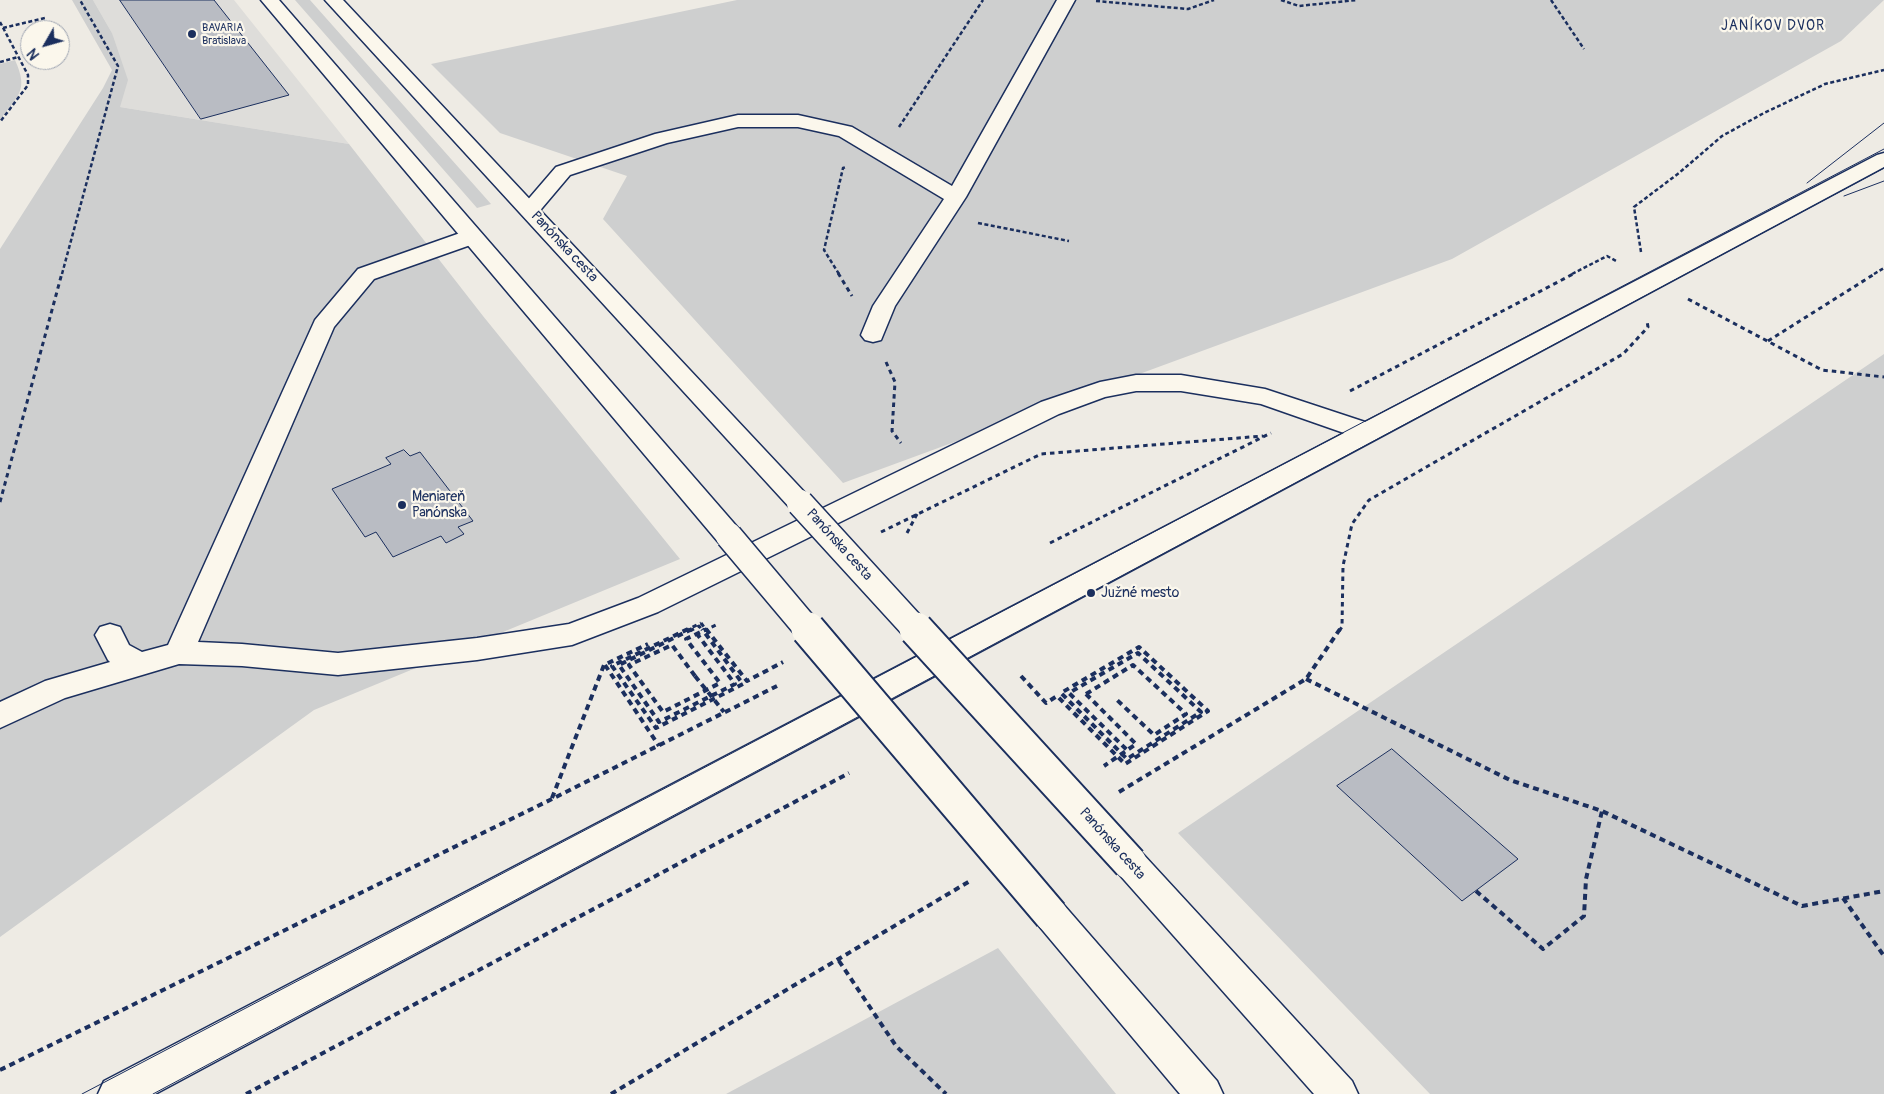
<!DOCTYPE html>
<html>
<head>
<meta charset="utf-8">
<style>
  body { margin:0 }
  #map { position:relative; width:1884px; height:1094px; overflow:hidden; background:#eeebe4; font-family:Pangolin,sans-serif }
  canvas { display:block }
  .north { position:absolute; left:20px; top:20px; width:50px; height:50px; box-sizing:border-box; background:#fbf7ec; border:1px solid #a1a7b3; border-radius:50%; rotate:232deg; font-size:14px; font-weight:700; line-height:20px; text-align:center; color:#1b2f5e }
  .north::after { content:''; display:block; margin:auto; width:18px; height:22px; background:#1b2f5e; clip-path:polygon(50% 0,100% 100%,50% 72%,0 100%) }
</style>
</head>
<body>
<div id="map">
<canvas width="1884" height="1094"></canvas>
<div class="north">N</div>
</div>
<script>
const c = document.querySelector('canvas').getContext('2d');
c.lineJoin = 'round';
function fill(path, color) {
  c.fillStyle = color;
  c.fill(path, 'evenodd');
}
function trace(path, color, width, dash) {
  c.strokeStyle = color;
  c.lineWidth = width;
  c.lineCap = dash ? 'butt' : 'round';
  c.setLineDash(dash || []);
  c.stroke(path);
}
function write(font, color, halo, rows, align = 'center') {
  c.font = font + ' Pangolin,sans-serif';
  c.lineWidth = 4.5;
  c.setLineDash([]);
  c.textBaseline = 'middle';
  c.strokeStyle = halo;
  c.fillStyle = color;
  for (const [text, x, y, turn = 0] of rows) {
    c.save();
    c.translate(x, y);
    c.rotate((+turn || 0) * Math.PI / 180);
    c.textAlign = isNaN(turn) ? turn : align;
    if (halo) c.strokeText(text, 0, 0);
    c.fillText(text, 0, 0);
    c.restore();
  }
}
const built = new Path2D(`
  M93,0h141l115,144 -229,-37 -8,-74z`);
const green = new Path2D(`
  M72,0h21l19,33 16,47 -8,27 229,37 134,172 197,243 -366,151 -314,227v-688l103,-161 9,-18z
  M295,0h15l181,204 -14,4z
  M737,0h1147l-43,41 -389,218 -609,224 -240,-264 24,-43 -127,-43 -69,-69z
  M15,60c14,31 3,35 -15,60v-56z
  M1884,354v740h-454l-252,-261z
  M998,948l118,146h-390z`);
const building = new Path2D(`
  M120,0h94l75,95 -88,24z
  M404,450l6,6 10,-4 53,69 -15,6 6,7 -18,9 -5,-7 -48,21 -17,-25 -11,5 -33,-48 59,-25 -5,-6z
  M1392,749l126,110 -56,42 -125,-115z`);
const pathFar2 = new Path2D(`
  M1281,0l18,6 58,-6
  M1551,0l33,49
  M1096,1l92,8 26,-9
  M0,22l28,53v10l-28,37
  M3,28l42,-10
  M0,62l18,-5
  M899,127l84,-127
  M978,223l91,18
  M1641,252l-7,-45 45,-34 43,-37 42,-23 61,-29 59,-14
  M62,274l56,-208 -38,-66
  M839,274l-15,-24 19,-82 3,-1
  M1572,274l35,-18 11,6
  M1874,274l10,-6`);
const pathFar1 = new Path2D(`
  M838,273l14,23
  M1688,299l134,71 62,7
  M1768,341l108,-68
  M886,362l9,20 -3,49 9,12
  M1350,391l225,-118
  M0,502l62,-229
  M881,532l160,-78 222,-18
  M907,533l10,-19
  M1050,543l221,-110
  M701,623l6,8
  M1339,631l3,-4 1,-61 9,-42 17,-24 254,-146 25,-27 -1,-6`);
const path = new Path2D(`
  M706,629l41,52 36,-19
  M605,665l54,81
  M695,676l29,36
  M1021,676l25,27 11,-7 68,68 83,-53 -69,-64 -78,46 66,66 74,-47 -63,-59 -69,40 58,57
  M1306,679l204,101 92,31 200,95 82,-15
  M1086,694l47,-29 53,49 -32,21 -37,-35
  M1119,792l187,-113 34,-50
  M552,798l52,-133 44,-21
  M1476,891l67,58 41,-33 2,-37 16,-68
  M1843,898l41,58
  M839,961l57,85 50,48
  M0,1070l552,-271 225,-113
  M246,1094l603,-321
  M611,1094l359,-213`);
const minor = new Path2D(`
  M1057,0h18l-109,197 -71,109 -14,34 -8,2 -8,-2 -4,-5 12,-29 71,-107 -105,-63 -41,-9h-60l-71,16 -97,32 -33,39 -7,2 -7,-2 -4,-4 37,-43 99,-33 83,-19h60l54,12 100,59z
  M1884,153v14l-1729,927h-57l6,-13 1240,-648 -83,-29 -80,-13h-45l-31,6 -46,17 -401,198 -86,33 -95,15 -139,15 -96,-9 -63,-2 -114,34 -65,30v-26l45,-21 65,-19 -2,-2 -13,-25 5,-8 10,-3 10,3 9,18 13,7 26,-7 147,-325 43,-51 105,-37 8,-1 8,1 3,5 -3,5 -105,37 -40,48 -136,315 44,2 96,9 139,-15 92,-14 69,-26 403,-196 59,-20 36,-7h45l84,14 100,33 512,-267z`);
const major = new Path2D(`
  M261,0h18l460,529 4,7 -4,7 -10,3 -10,-3z
  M325,0h18l466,497 4,6 -4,6 -9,3 -9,-3z
  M1130,849l12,4 210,228 6,13h-44l-196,-221 -5,-10 5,-10z
  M1051,900l12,4 154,177 6,13h-43l-141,-168 -5,-11 5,-11z`);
const tram = new Path2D(`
  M1807,183l77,-60
  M1844,196l40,-15
  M82,1094l1802,-945
  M153,1094l1731,-926`);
const pathBridgeFar1 = new Path2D(`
  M685,631l16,-8
  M690,631l9,-5 4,5
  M704,631l12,-6`);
const pathBridge = new Path2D(`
  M688,629l-76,37 44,62 87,-44 -41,-55
  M692,629l-73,36 40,57 76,-38 -38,-50
  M695,676l-23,-31 -43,20 34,47 57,-29 -34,-44 21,-10
  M1086,694l50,50 -32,22`);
const majorBridgeFar1 = new Path2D(`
  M800,503l117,128
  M729,536l80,95`);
const majorBridge = new Path2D(`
  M808,629l243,286
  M916,629l214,234`);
const markers = [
  [192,34,5,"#1b2f5e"],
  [402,505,5,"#1b2f5e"],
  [1091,593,5,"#1b2f5e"]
];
const farPoinames = [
  ["BAVARIA",202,28],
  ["Bratislava",202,41]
];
const farQuarternames = [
  ["JANÍKOV DVOR",1773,26]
];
const streetNames = [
  ["Panónska cesta",564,247,47],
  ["Panónska cesta",839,545,48],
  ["Panónska cesta",1112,844,48]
];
const poiNames = [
  ["Meniareň",412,497],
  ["Panónska",412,513],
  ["Južné mesto",1101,593]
];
fill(built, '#deddda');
fill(green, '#cecfcf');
fill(building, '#b9bcc3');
trace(building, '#1b2f5e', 1);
trace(minor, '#1b2f5e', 3);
trace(major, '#1b2f5e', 3);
trace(pathFar2, '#1b2f5e', 2.5, [4, 2.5]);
trace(pathFar1, '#1b2f5e', 3, [4.5, 4]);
trace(path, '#1b2f5e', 4, [6, 4.5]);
fill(minor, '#fbf7ec');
fill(major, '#fbf7ec');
trace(tram, '#1b2f5e', 1);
trace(majorBridgeFar1, '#1b2f5e', 29, []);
trace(majorBridge, '#1b2f5e', 37, []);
trace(pathBridgeFar1, '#1b2f5e', 3, [4.5, 4]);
trace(pathBridge, '#1b2f5e', 4, [6, 4.5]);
trace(majorBridgeFar1, '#fbf7ec', 26);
trace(majorBridge, '#fbf7ec', 33);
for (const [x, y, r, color] of markers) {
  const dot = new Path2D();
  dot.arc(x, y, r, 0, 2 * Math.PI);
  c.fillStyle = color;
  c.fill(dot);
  trace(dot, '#fbf7ec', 2);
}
write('11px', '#1b2f5e', '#fbf7ec', farPoinames, 'left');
c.letterSpacing = '1px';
write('14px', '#1b2f5e', '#fbf7ec', farQuarternames);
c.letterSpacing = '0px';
write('14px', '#1b2f5e', '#fbf7ec', streetNames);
write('14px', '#1b2f5e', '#fbf7ec', poiNames, 'left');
</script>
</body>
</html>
